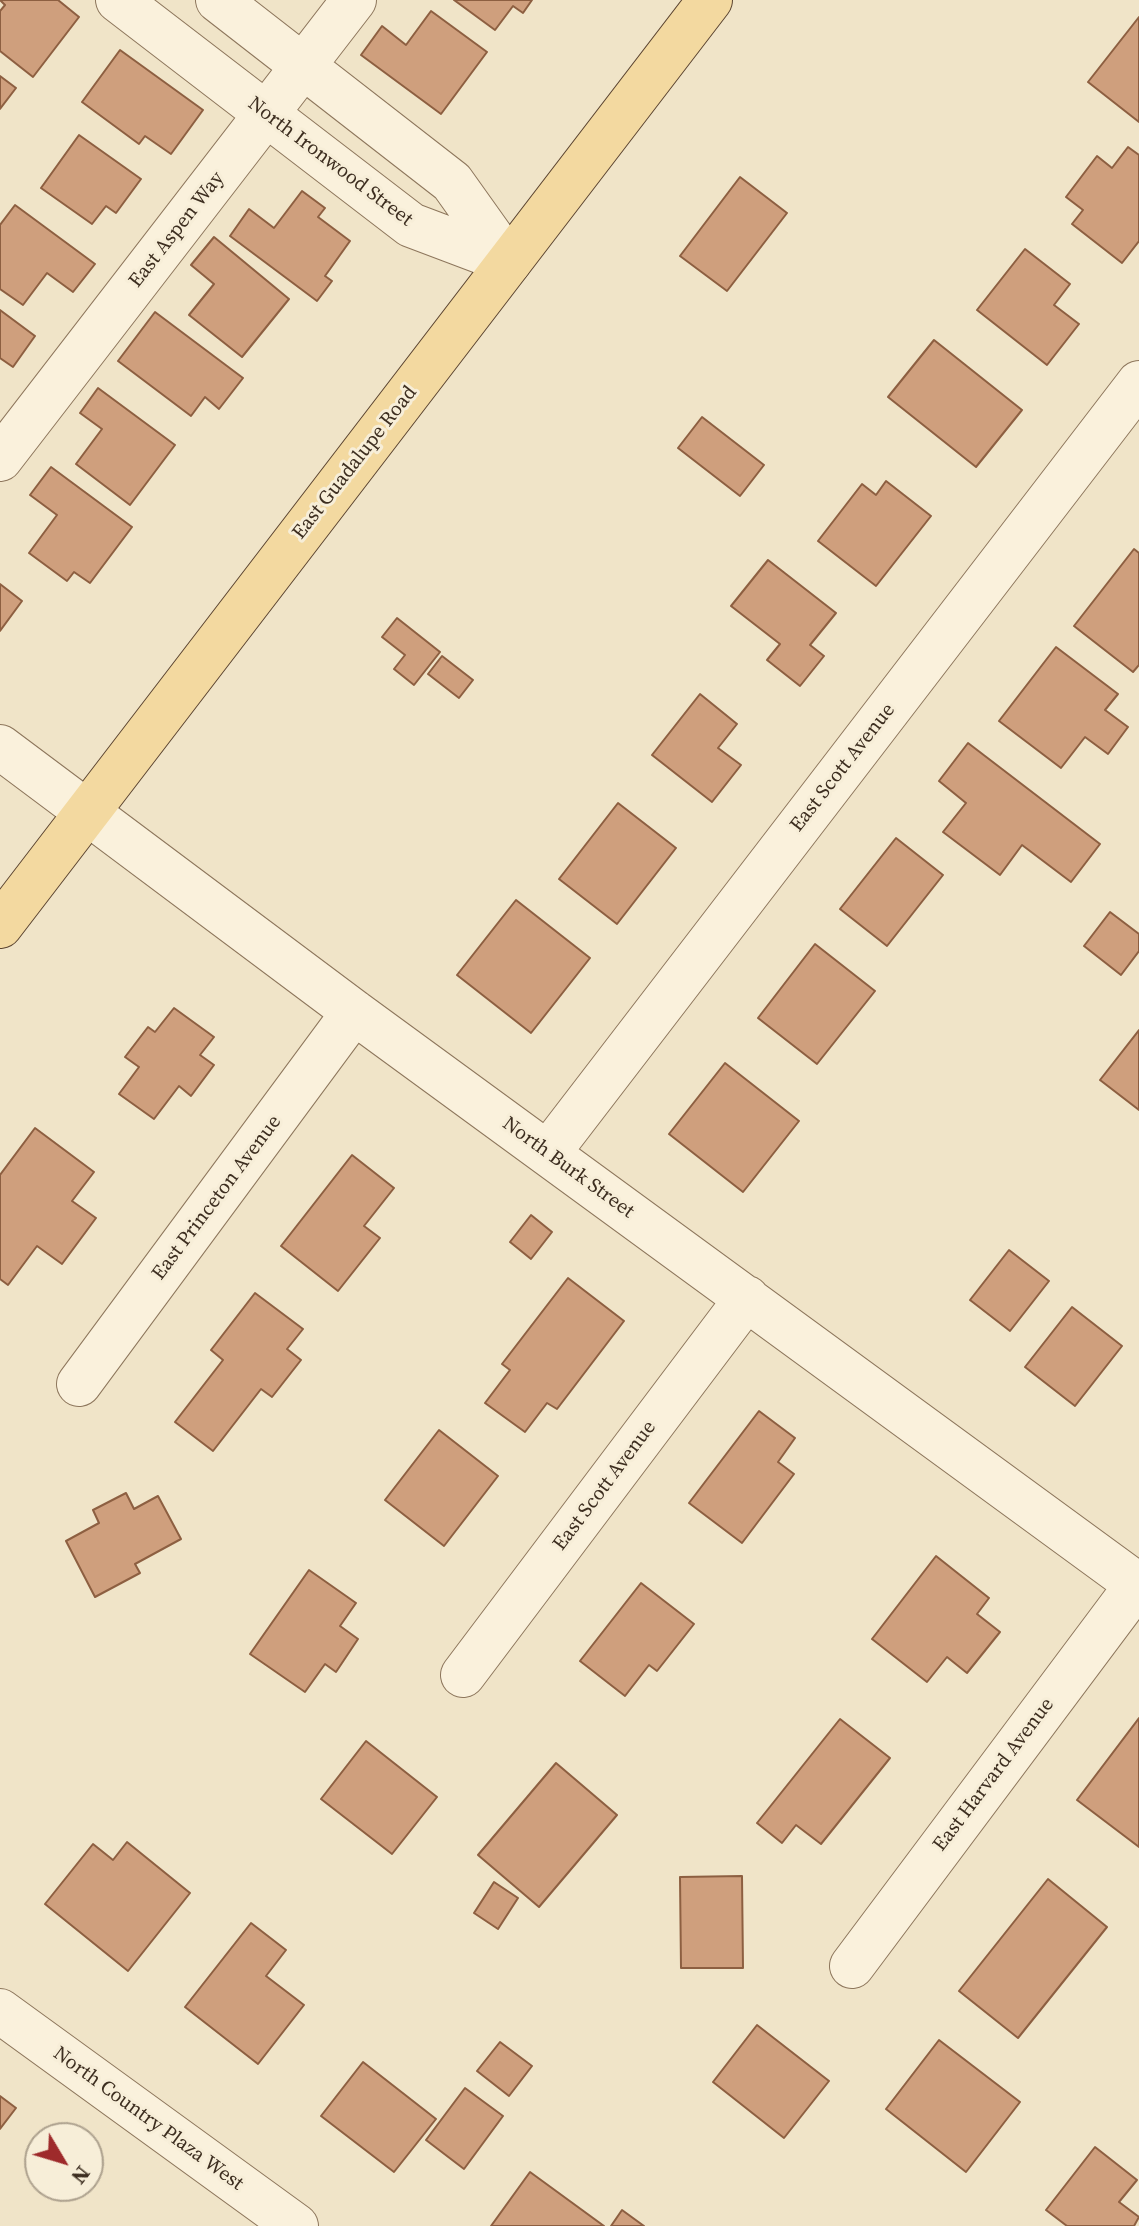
<!DOCTYPE html>
<html>
<head>
<meta charset="utf-8">
<style>
  body { margin:0 }
  #map { position:relative; width:1139px; height:2226px; overflow:hidden; background:#f0e4c8; font-family:"Source Serif 4",serif }
  canvas { display:block }
  .north { position:absolute; left:24px; top:2122px; width:80px; height:80px; box-sizing:border-box; background:#f7eed8; border:2px solid #ada18e; border-radius:50%; rotate:128deg; font-size:22px; font-weight:700; line-height:32px; text-align:center; color:#3d2e20 }
  .north::after { content:''; display:block; margin:auto; width:28px; height:36px; background:#9e2a2b; clip-path:polygon(50% 0,100% 100%,50% 72%,0 100%) }
</style>
</head>
<body>
<div id="map">
<canvas width="1139" height="2226"></canvas>
<div class="north">N</div>
</div>
<script>
const c = document.querySelector('canvas').getContext('2d');
c.lineJoin = 'round';
function fill(path, color) {
  c.fillStyle = color;
  c.fill(path, 'evenodd');
}
function trace(path, color, width, dash) {
  c.strokeStyle = color;
  c.lineWidth = width;
  c.lineCap = dash ? 'butt' : 'round';
  c.setLineDash(dash || []);
  c.stroke(path);
}
function write(font, color, halo, rows, align = 'center') {
  c.font = font + ' "Source Serif 4",serif';
  c.lineWidth = 6;
  c.setLineDash([]);
  c.textBaseline = 'middle';
  c.strokeStyle = halo;
  c.fillStyle = color;
  for (const [text, x, y, turn = 0] of rows) {
    c.save();
    c.translate(x, y);
    c.rotate((+turn || 0) * Math.PI / 180);
    c.textAlign = isNaN(turn) ? turn : align;
    if (halo) c.strokeText(text, 0, 0);
    c.fillText(text, 0, 0);
    c.restore();
  }
}
const building = new Path2D(`
  M0,0h58l21,17 -46,60 -33,-26v-40l5,-6z
  M454,0h78l-9,13 -10,-7 -18,24z
  M431,11l56,41 -46,62 -80,-59 21,-29 24,19z
  M1139,17v105l-51,-40z
  M120,50l83,60 -32,44 -26,-18 -6,8 -57,-42z
  M0,76l16,12 -16,21z
  M79,135l62,44 -25,34 -10,-7 -14,18 -51,-36z
  M1128,147l11,8v86l-17,22 -50,-39 11,-14 -17,-13 31,-41 15,12z
  M740,177l47,36 -60,78 -47,-35z
  M302,191l23,17 -7,9 32,24 -25,35 7,5 -15,20 -87,-65 19,-27 25,19z
  M15,205l80,59 -22,28 -26,-19 -24,32 -23,-16v-64z
  M214,237l75,62 -47,58 -53,-42 25,-31 -23,-19z
  M1025,249l45,35 -16,21 25,19 -32,41 -70,-55z
  M0,310l35,26 -22,31 -13,-9z
  M155,312l88,66 -24,31 -14,-12 -14,19 -73,-55z
  M934,340l88,70 -46,57 -88,-70z
  M98,388l77,57 -45,60 -54,-41 26,-35 -22,-16z
  M702,417l62,48 -24,31 -62,-48z
  M51,467l81,60 -42,56 -16,-11 -7,9 -38,-28 28,-38 -27,-20z
  M886,481l45,35 -55,70 -58,-45 44,-57 14,11z
  M1134,549l5,4v112l-6,7 -59,-46z
  M768,560l68,53 -26,32 14,11 -24,30 -33,-26 13,-16 -49,-38z
  M0,584l22,17 -22,30z
  M397,618l43,34 -26,33 -20,-16 11,-14 -23,-18z
  M1056,647l62,47 -13,16 23,17 -20,27 -23,-17 -24,31 -62,-47z
  M442,656l31,24 -14,18 -31,-24z
  M700,694l37,30 -19,24 23,17 -29,37 -60,-47z
  M968,743l132,101 -29,38 -49,-37 -22,30 -57,-43 23,-29 -27,-22z
  M618,803l58,45 -59,76 -58,-45z
  M896,838l47,37 -56,71 -47,-37z
  M516,900l74,58 -59,75 -74,-58z
  M1110,912l29,22v17l-18,24 -37,-29z
  M815,944l60,47 -58,73 -59,-46z
  M174,1008l40,29 -14,18 14,10 -23,31 -12,-10 -25,33 -35,-25 20,-27 -14,-10 23,-30 7,5z
  M1139,1030v80l-39,-30z
  M725,1063l74,58 -56,71 -74,-58z
  M35,1128l59,44 -22,29 24,17 -34,46 -25,-18 -29,39 -8,-6v-104z
  M352,1155l42,33 -30,38 16,12 -42,53 -57,-45z
  M531,1215l21,17 -21,27 -21,-17z
  M1009,1250l40,31 -39,50 -40,-31z
  M568,1278l56,43 -67,88 -10,-6 -22,29 -40,-29 25,-33 -8,-6z
  M255,1293l48,36 -16,20 14,11 -29,37 -11,-8 -48,62 -38,-29 48,-62 -12,-10z
  M1072,1307l50,39 -47,60 -50,-39z
  M759,1411l36,27 -17,24 16,12 -52,69 -53,-40z
  M439,1430l59,46 -54,70 -59,-46z
  M126,1493l8,16 24,-13 23,43 -46,25 5,9 -45,24 -29,-56 33,-18 -6,-13z
  M936,1556l53,42 -12,16 23,18 -33,41 -20,-16 -20,25 -55,-43z
  M309,1570l47,33 -16,23 18,13 -22,33 -11,-8 -20,28 -55,-38z
  M641,1583l53,41 -37,47 -8,-6 -24,31 -45,-35z
  M1139,1718v129l-62,-47z
  M840,1719l50,39 -69,86 -25,-19 -14,18 -25,-20z
  M366,1741l71,56 -45,57 -71,-55z
  M556,1763l61,52 -78,92 -61,-52z
  M127,1842l63,51 -62,78 -83,-67 48,-60 20,16z
  M742,1876l1,92h-62l-1,-91z
  M1048,1879l59,48 -89,111 -59,-47z
  M494,1882l24,16 -20,31 -24,-16z
  M251,1923l35,27 -20,26 38,29 -46,59 -73,-57z
  M757,2025l72,56 -45,57 -71,-56z
  M939,2040l81,62 -54,70 -80,-63z
  M500,2042l32,24 -23,30 -32,-25z
  M363,2062l73,57 -42,53 -73,-56z
  M465,2088l38,28 -39,53 -38,-29z
  M0,2096l16,12 -16,21z
  M1095,2147l42,33 -18,22 20,15 -5,9h-67l-21,-16z
  M530,2172l74,54h-113z
  M622,2210l22,16h-33z`);
const minor = new Path2D(`
  M118,0l293,225 98,37
  M218,0l234,182 57,80
  M0,459l354,-459
  M0,747l354,265 785,574
  M548,1153l591,-770
  M79,1384l275,-372
  M463,1675l284,-377
  M852,1966l285,-381
  M0,2011l296,215`);
const major = new Path2D(`
  M0,926l710,-926`);
const streetNames = [
  ["North Ironwood Street",330,162,37],
  ["East Aspen Way",177,230,-52],
  ["East Guadalupe Road",355,463,-52],
  ["East Scott Avenue",843,768,-52],
  ["North Burk Street",568,1168,36],
  ["East Princeton Avenue",217,1198,-53],
  ["East Scott Avenue",605,1486,-53],
  ["East Harvard Avenue",994,1775,-53],
  ["North Country Plaza West",148,2119,36]
];
fill(building, '#cf9f7d');
trace(building, '#8d5f41', 2);
trace(minor, '#8d765c', 46);
trace(major, '#5b4430', 46);
trace(minor, '#faf1dc', 44);
trace(major, '#f3d9a0', 44);
write('20px', '#3d2e20', '#f7eed8', streetNames);
</script>
</body>
</html>
